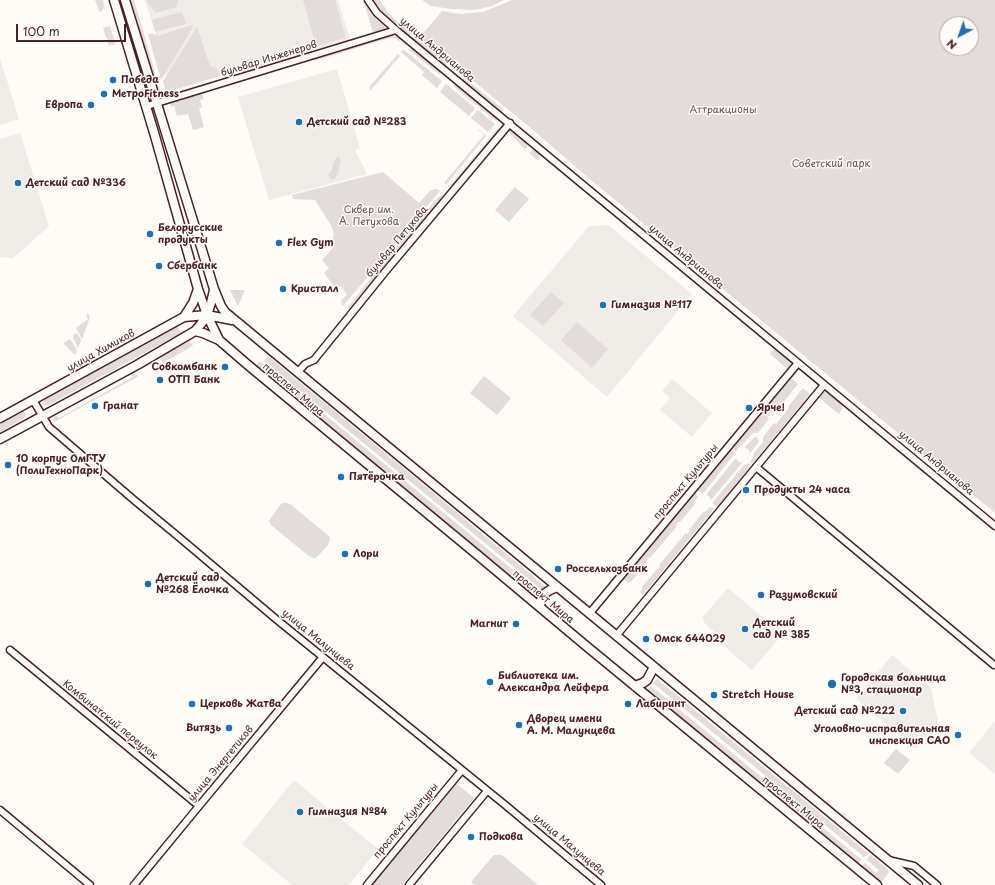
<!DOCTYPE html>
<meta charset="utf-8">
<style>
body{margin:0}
#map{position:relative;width:995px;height:885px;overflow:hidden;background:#fdfcf7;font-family:"Playpen Sans",sans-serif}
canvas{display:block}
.north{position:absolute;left:939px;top:16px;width:40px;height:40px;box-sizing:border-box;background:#fdfcf7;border:1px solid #b5a4a5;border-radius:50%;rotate:221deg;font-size:11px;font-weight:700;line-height:16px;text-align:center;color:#4a1f2b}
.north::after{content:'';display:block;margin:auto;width:14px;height:18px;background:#1f6fb2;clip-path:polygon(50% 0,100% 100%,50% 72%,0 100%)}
.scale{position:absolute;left:16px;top:24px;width:110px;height:18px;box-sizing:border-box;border:2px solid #4a1f2b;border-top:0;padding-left:5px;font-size:12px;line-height:14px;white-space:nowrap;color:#4a1f2b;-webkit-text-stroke:3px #fdfcf7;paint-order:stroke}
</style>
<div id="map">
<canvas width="995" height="885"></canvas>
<div class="north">N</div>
<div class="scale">100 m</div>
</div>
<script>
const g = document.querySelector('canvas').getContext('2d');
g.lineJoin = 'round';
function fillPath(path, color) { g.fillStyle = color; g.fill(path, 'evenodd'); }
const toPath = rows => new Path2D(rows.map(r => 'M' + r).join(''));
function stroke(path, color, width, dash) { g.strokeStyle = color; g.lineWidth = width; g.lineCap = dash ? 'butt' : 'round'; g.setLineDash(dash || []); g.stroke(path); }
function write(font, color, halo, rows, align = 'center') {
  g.font = font + ' "Playpen Sans",sans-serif'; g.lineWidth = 3; g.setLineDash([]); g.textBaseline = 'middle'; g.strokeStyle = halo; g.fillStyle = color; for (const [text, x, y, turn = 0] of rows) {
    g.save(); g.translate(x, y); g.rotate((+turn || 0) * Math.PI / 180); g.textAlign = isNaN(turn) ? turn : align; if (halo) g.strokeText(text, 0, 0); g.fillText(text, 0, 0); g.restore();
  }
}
fillPath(toPath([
 [145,0,338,0,350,39,222,79,221,76,174,90,170,88,166,75,156,44,158,41],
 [0,58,19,119,0,125],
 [337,69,360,148,355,150,367,174,269,200,238,97],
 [20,133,49,226,13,258,0,257,0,139],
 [608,225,692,294,607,397,513,316,589,226],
 [672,379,712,413,692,437,660,410,670,398,662,391],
 [728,588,783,634,752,670,724,646,727,642,706,625,702,618],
 [892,655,931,688,938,722,916,749,856,699],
 [995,721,995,774,969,753],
 [294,780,378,849,349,885,292,885,242,844]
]), '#f0ece8');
fillPath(toPath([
 [95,0,103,0,104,7,101,12,99,11],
 [131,0,134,0,161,93,161,94,158,92],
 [147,0,178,0,176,7,156,13,149,5],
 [303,0,335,0,346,38,316,46],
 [363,0,371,12,385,25,385,29,382,30,373,32],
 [372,0,380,0,389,14,412,34,409,36,385,15],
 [422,0,504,0,492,6,475,10,451,9,431,6],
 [512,0,995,0,995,513,592,181,533,130,420,37,442,11,461,14,483,12],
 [947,24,971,24,971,48,947,48],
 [182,12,186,24,155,32,152,20],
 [191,25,193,27,162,79,161,80,148,34,153,33,154,35,157,34,158,36],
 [110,26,114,40,110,39,115,41,116,44,109,46,107,39,108,38,106,38,103,28],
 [197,27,210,66,217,68,220,76,166,92,163,81],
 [393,36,398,37,400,39,399,42,396,39,393,38,386,39,314,61,315,58,385,37],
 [411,38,416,38,448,65,442,65],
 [412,48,440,71,440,75,409,50],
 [404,50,442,81,437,88,422,75,424,72,401,52,401,51],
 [398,54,400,56,370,91,370,86],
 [464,77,504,110,502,112,463,81,463,79],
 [446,84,475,108,469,116,440,92],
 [456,85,459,86,498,118,496,121,453,86],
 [202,94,204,99,200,100,202,107,199,108,204,127,193,130,188,114,177,116,174,106,171,107,170,103],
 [478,110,495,124,488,132,471,118],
 [498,128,500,130,455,184,450,186],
 [477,129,478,129,486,136,446,185,444,183,484,135],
 [511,130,514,131,526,142,527,147,525,150,508,131],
 [532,150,535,150,539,153,540,158,538,161,529,153],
 [339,156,341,161,338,173,335,178,332,180,328,175,332,170,334,161,336,158],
 [383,172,419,203,431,190,437,189,440,191,343,306,342,305,341,300,347,295,341,286,336,289,324,273,329,268,322,260,335,246,332,244,332,240,334,235,332,227,315,200,293,199,292,195],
 [515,187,529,199,509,222,495,210],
 [442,195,441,201,432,211,426,211,437,198],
 [425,212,430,212,430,213,384,269,380,266],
 [379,268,383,271,351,308,349,310,348,309,348,307],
 [230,290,245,290,238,306],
 [551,292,564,303,543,326,530,315],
 [88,314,90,317,82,339,76,328,88,319,86,315],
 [577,322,608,349,592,368,561,340],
 [177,326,181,333,47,406,44,405,43,403,44,399],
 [77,333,81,340,78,348,73,337,74,336,73,335],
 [70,339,77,350,75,355,63,343],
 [190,341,193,346,162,363,161,360,162,355],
 [773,350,775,350,790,362,790,365,787,369,770,354],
 [268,356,406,470,547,588,543,591,264,361],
 [259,362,261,362,541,593,538,601,256,367,256,366],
 [130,373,131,373,139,376,54,422,54,415,59,418,133,377],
 [484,376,511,398,497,415,470,393],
 [791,378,798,384,783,403,780,402,767,418,769,419,758,433,753,433,736,451,733,448],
 [803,388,810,394,752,464,750,462,753,458,754,453,763,442,763,437,774,423,776,424,789,408,788,407],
 [825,392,827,392,841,404,842,406,842,409,839,414,818,397,822,393],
 [21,411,23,411,26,414,24,418,0,432,0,423],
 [755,437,758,438,759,442,750,453,748,449,744,448],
 [732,449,735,452,731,458,703,494,698,490],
 [736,458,738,461,742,463,711,500,709,496,706,495],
 [749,463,751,465,718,507,712,503,744,465],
 [695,493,698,497,694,502,694,505,680,522,678,522,676,525,677,526,650,558,649,557,647,560,647,561,633,580,628,583,624,579],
 [282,503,287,503,290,504,330,537,330,540,328,545,318,556,315,558,310,557,271,525,269,521,272,516],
 [710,507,714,509,643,595,640,592,642,590,642,587,657,569,658,569,660,567,659,565,686,533,687,534,690,531,689,530,703,512,706,511],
 [657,679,868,853,864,857,653,683],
 [651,686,862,860,858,864,647,690],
 [896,749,910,760,898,774,884,763],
 [456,783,474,798,402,885,372,885],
 [494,855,502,855,538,885,475,885,471,882],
 [870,855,890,871,881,883,861,867,865,863,876,873,879,870,867,860]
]), '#e3dcda');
const minor = toPath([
 [368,0,377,13,396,30,995,526],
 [147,106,396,30],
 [298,372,305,364,314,360,385,272,510,123],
 [33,400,49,427,134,500,180,538,276,619,504,804,601,885],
 [756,467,994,665],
 [589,614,798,363],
 [616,636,824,385],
 [10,650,199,806],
 [0,810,90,885],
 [888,860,914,866,937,885],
 [134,885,199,806,323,657],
 [367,885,462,770],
 [409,885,487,791]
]);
const secondary = toPath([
 [114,0,155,136,198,289,207,315,219,340,248,365,480,557,585,645,877,885],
 [125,0,214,289,221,306,225,312,918,885],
 [184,317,207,315,232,320],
 [195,331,203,333,219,340],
 [0,418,184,317,193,303,198,289],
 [0,439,137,365,195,331,201,324,207,315,211,303,214,290],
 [540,607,541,600,544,594,550,590,557,587],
 [635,686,643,683,647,680,654,667]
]);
stroke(minor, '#4a1f2b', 9);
stroke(secondary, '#4a1f2b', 11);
stroke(minor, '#fdfcf7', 6);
stroke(secondary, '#fdfcf7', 8);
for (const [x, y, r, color] of [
 [113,80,4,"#1f6fb2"],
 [104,94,4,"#1f6fb2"],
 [91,105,4,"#1f6fb2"],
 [299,122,4,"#1f6fb2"],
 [18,183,4,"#1f6fb2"],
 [150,234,4,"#1f6fb2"],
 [279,243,4,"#1f6fb2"],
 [159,266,4,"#1f6fb2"],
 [283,289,4,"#1f6fb2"],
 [603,305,4,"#1f6fb2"],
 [225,367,4,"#1f6fb2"],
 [160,380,4,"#1f6fb2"],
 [95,406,4,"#1f6fb2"],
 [749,408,4,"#1f6fb2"],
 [8,465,4,"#1f6fb2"],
 [341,477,4,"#1f6fb2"],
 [746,490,4,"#1f6fb2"],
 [345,554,4,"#1f6fb2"],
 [558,569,4,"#1f6fb2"],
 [148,584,4,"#1f6fb2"],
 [761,595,4,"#1f6fb2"],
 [516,624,4,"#1f6fb2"],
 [745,629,4,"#1f6fb2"],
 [646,639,4,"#1f6fb2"],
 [490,682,4,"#1f6fb2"],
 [832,684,5,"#1f6fb2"],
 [714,695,4,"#1f6fb2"],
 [192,704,4,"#1f6fb2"],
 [628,704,4,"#1f6fb2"],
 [903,711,4,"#1f6fb2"],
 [519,725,4,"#1f6fb2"],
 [229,728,4,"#1f6fb2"],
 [958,735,4,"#1f6fb2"],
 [300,812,4,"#1f6fb2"],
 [471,837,4,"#1f6fb2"]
]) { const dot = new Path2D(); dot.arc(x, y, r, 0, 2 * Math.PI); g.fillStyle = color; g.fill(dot); stroke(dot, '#fdfcf7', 1.5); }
write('10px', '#4a1f2b', '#fdfcf7', [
 ["улица Андрианова",437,50,40],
 ["бульвар Инженеров",269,59,-17],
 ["бульвар Петухова",397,242,-50],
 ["улица Андрианова",686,257,40],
 ["улица Химиков",101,351,-29],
 ["проспект Мира",293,390,40],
 ["улица Андрианова",936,463,40],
 ["проспект Культуры",686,482,-50],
 ["проспект Мира",543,597,40],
 ["улица Малунцева",318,640,39],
 ["Комбинатский переулок",110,720,39],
 ["улица Энергетиков",221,764,-50],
 ["проспект Мира",793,803,39],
 ["проспект Культуры",406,821,-50],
 ["улица Малунцева",569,845,40]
]);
write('bold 10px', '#4a1f2b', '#fdfcf7', [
 ["Победа",121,80],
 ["МетроFitness",112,94],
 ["Европа",83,105,"right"],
 ["Детский сад №283",307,122],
 ["Детский сад №336",26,183],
 ["Белорусские",158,228],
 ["продукты",158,240],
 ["Flex Gym",287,243],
 ["Сбербанк",167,266],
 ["Кристалл",291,289],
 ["Гимназия №117",611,305],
 ["Совкомбанк",217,367,"right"],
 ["ОТП Банк",168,380],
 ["Гранат",103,406],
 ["Ярче!",757,408],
 ["10 корпус ОмГТУ",16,459],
 ["(ПолиТехноПарк)",16,471],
 ["Пятёрочка",349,477],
 ["Продукты 24 часа",754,490],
 ["Лори",353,554],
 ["Россельхозбанк",566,569],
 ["Детский сад",156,578],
 ["№268 Ёлочка",156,590],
 ["Разумовский",769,595],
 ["Детский",753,623],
 ["сад № 385",753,635],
 ["Магнит",508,624,"right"],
 ["Омск 644029",654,639],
 ["Библиотека им.",498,676],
 ["Александра Лейфера",498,688],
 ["Городская больница",841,678],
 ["№3, стационар",841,690],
 ["Stretch House",722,695],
 ["Церковь Жатва",200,704],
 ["Лабиринт",636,704],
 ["Детский сад №222",895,711,"right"],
 ["Дворец имени",527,719],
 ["А. М. Малунцева",527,731],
 ["Витязь",221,728,"right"],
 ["Уголовно-исправительная",950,729,"right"],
 ["инспекция САО",950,741,"right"],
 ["Гимназия №84",308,812],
 ["Подкова",479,837]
], 'left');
write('10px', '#704e57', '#fdfcf7', [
 ["Аттракционы",723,110],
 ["Советский парк",831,164],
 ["Сквер им.",369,210],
 ["А. Петухова",369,222]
]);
</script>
